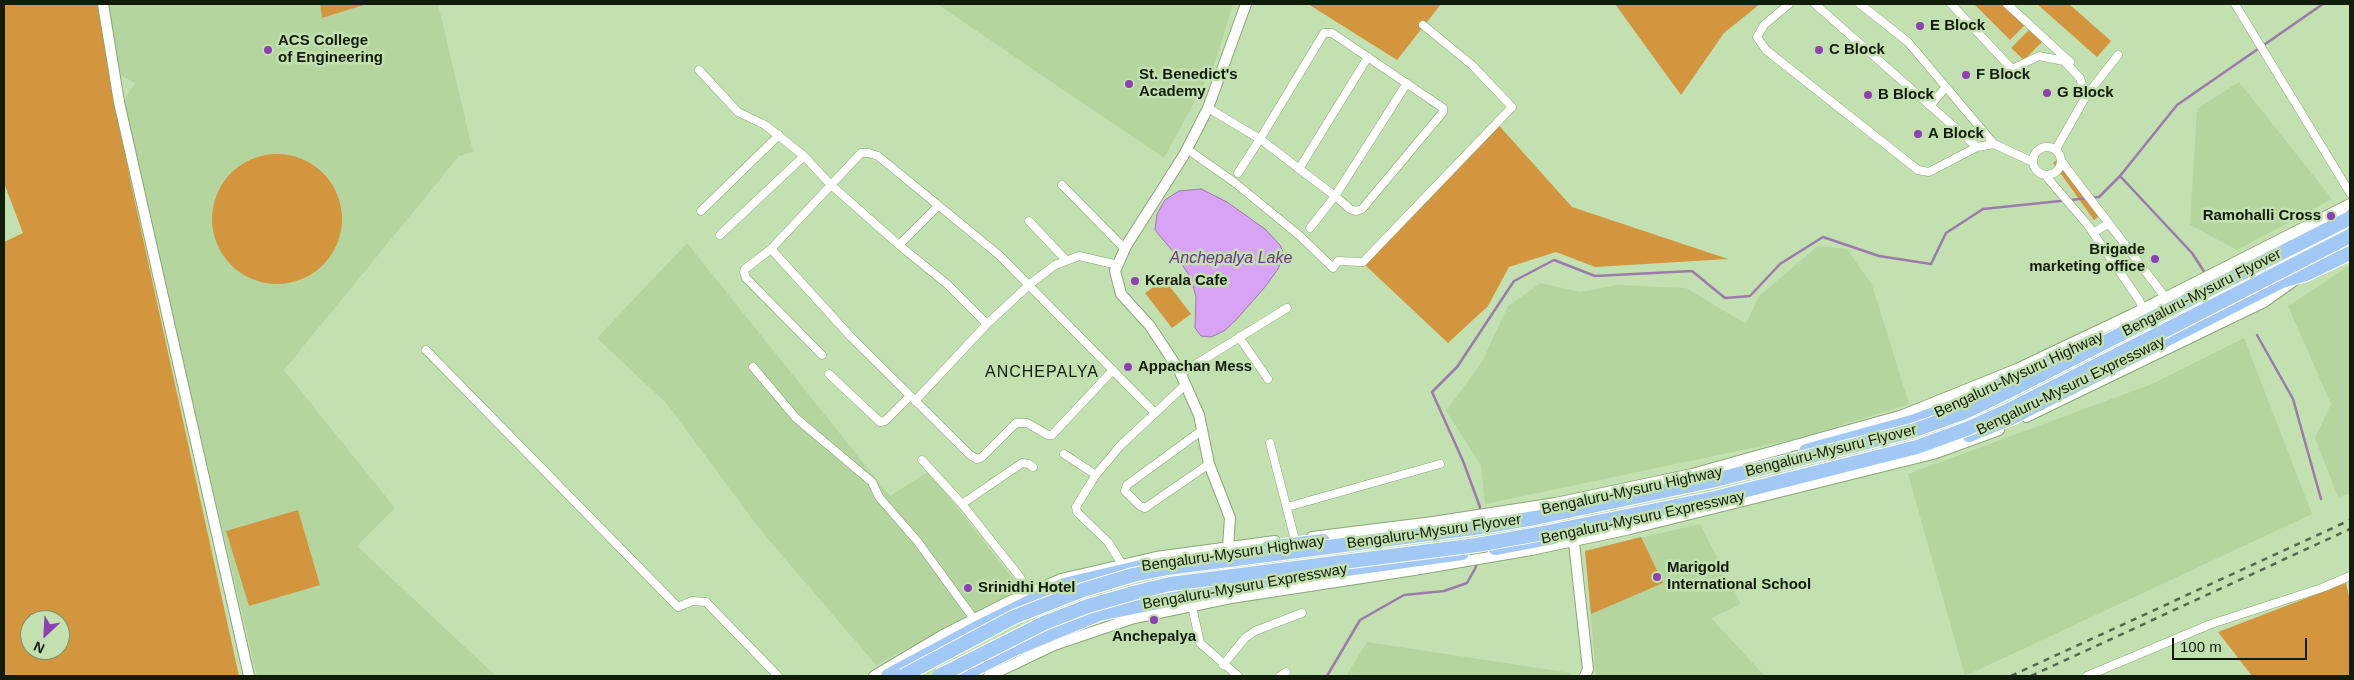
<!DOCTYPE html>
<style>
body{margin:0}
#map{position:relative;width:2354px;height:680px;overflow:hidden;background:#c3e0b0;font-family:Helvetica,sans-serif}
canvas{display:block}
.frame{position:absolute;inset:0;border:5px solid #111c0a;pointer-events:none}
.north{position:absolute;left:20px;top:610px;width:50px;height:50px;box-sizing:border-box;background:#c3e0b0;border:1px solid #7c926e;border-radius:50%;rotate:205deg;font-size:14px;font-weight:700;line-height:20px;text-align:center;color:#111c0a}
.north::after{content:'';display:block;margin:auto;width:18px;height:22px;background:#8d40b1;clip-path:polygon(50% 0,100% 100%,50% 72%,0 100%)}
.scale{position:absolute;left:2172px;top:638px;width:135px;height:22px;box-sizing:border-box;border:2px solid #111c0a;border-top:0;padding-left:6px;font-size:15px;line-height:18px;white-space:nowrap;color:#111c0a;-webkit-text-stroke:4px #c3e0b0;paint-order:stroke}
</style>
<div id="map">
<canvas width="2354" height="680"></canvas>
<div class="frame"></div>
<div class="north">N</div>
<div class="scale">100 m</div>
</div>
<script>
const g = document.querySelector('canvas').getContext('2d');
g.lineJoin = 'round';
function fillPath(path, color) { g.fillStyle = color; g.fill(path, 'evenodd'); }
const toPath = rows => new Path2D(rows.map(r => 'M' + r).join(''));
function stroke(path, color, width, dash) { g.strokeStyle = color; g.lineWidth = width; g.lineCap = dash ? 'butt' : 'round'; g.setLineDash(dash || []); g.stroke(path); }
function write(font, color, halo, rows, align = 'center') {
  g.font = font + ' Helvetica,sans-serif'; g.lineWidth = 5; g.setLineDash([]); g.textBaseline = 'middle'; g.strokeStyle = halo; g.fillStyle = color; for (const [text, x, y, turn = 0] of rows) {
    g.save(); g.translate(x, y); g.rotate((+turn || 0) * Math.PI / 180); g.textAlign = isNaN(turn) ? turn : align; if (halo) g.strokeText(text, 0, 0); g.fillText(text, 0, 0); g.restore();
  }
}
fillPath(toPath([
 [107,4,320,4,322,18,367,4,438,4,473,152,459,156,284,370,395,508,357,546,496,676,257,676,167,294,124,100,135,83,118,74],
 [937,4,1233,4,1214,66,1164,158],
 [2239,82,2332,199,2237,250,2190,225,2197,109],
 [687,243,890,496,929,471,1021,589,876,665,762,532,667,404,597,338],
 [1818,246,1847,249,1872,285,1909,404,1800,438,1485,504,1481,465,1446,411,1482,362,1508,306,1541,283,1580,292,1618,285,1686,288,1746,324,1759,296],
 [2350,265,2350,494,2338,497,2315,438,2331,404,2288,306],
 [2244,338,2312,514,1965,676,1908,474,2152,384],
 [1700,524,1741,604,1711,618,1765,676,1596,676,1585,551],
 [1367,642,1571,673,1571,676,1346,676]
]), '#b5d59f');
fillPath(toPath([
 [4,4,97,4,131,184,239,676,4,676,4,242,23,233,4,183],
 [30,620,60,620,60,650,30,650],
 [320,4,367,4,322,18],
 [1308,4,1441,4,1397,60],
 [1615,4,1760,4,1724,33,1681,95],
 [1974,4,2009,4,2028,22,2010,40],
 [2037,4,2069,4,2111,41,2097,57],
 [2030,29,2042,42,2024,60,2011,48],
 [1494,120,1572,207,1728,259,1595,267,1556,252,1509,267,1488,306,1448,343,1364,264],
 '212 219a65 65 0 1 1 130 0a65 65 0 1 1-130 0Z',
 [2058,159,2099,216,2094,220,2053,163],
 [1164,279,1191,314,1172,328,1145,293],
 [298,510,320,585,249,606,226,531],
 [1641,537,1663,583,1591,614,1585,551],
 [2346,583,2350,600,2350,676,2252,676,2218,632]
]), '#d3963e');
const water = toPath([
 [1201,189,1227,202,1265,229,1280,245,1284,254,1278,269,1265,287,1235,321,1224,331,1211,337,1201,336,1195,328,1196,297,1191,278,1175,254,1155,230,1157,214,1165,200,1179,191,1201,189]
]);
fillPath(water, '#d8a3f5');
stroke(water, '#9c7aae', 1);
stroke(toPath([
 [2349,4,2350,4],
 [2120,176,2192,253,2205,273],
 [2257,335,2293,399,2321,499],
 [1480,511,1480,507,1463,461,1432,392,1457,367,1514,281,1554,260,1595,276,1692,271,1725,298,1750,296,1780,264,1823,237,1879,256,1931,264,1946,233,1983,209,2099,197,2120,176,2177,105,2323,4],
 [1327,676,1360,620,1404,595,1444,591,1467,583,1476,567,1476,562]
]), '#9c7aae', 2.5);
const minor = toPath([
 [1789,4,1764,25,1757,37,1766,50,1918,170,1929,172,1977,147,1994,144,2033,162],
 [1815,4,1977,147],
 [1860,4,1908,42,1994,144],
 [1951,4,2012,69,2039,56,2064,61,2080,78,2086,96],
 [2007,4,2070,62],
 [2235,4,2350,193],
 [699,70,738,112,765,125,804,156,830,184,899,245,947,284,987,324],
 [1930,106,1945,88],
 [1208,108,1260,139,1335,196,1350,209,1356,211,1362,209,1443,112,1443,108,1332,33,1324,33,1260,139,1238,173],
 '2033 161a14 14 0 1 1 28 0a14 14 0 1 1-28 0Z',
 [1187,149,1234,182,1300,236,1333,268,1338,261,1363,262,1512,107,1472,65,1423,25],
 [2056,149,2086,96,2118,55],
 [2062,162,2165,297],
 [1299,169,1368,57],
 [2045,175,2087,224,2139,300,2143,309],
 [1062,185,1125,249],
 [701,211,779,135],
 [1029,221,1065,259],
 [1310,228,1335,196,1407,83],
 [2093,233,2109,223],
 [720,235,804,156],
 [899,245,938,206],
 [771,249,851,337,970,455,977,459,982,457,1016,423,1027,423,1048,435,1052,435,1113,370],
 [1239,337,1268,379],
 [426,350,678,607,692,601,706,602,778,676],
 [822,355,746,278,744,272,745,269,771,249,861,153,869,153,878,156,999,255,1155,413],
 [753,367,796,418,872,482,879,497,918,542,974,619],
 [829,374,880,422,885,421,910,396],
 [1180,374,1287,308],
 [915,401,987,324,1030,284,1055,265,1079,256,1118,265],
 [1201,431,1127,485,1125,491,1140,506,1145,508,1209,464],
 [1270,443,1296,544],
 [1064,454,1096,475],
 [922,460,962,504,1020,577,1028,593],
 [962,504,1022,463,1029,464,1033,467],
 [1287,507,1440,464],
 [1122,564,1108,542,1077,512,1076,507,1095,476,1120,446,1185,385],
 [1192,606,1200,643,1238,676],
 [1223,665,1245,638,1255,631,1302,613],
 [1280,676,1286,672],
 [2087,676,2211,624,2322,588,2350,576]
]);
const tertiary = toPath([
 [103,4,119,102,249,676],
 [2026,417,2264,302,2298,278],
 [1573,534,1588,669,1585,676],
 [1312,537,1433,522,1556,503,1692,474,1903,415,2017,369,2131,315,2350,204],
 [1230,582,1228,547,1230,518,1209,464,1199,415,1179,370,1150,326,1121,294,1115,271,1126,246,1184,155,1208,108,1246,4],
 [874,676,943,635,1010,601,1061,579,1156,557,1275,541],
 [989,676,1054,645,1134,618,1231,598,1414,570,1531,550,1630,529,1933,454,1999,430]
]);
const trunk = toPath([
 [1969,435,2011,418,2282,281,2306,274,2350,253],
 [1806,451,1912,422,1958,405,2093,341],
 [1268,548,1323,541],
 [1495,548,1553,537],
 [888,676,979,627,1064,585,1145,566],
 [961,676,1012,650,1099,614,1267,580,1462,553]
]);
stroke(minor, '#8ba678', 9);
stroke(tertiary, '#8ba678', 12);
stroke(trunk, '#fff', 16);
stroke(minor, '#fff', 8);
stroke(tertiary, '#fff', 10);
stroke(trunk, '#a2c8f6', 14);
stroke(toPath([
 [2011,676,2350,520],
 [2031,676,2350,529]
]), '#56684b', 2.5, [6, 6]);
const trunkBridge = toPath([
 [903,676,1014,617,1083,590,1133,575,1167,568,1474,528,1535,518,1711,481,1912,431,1963,413,2005,393,2350,218],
 [939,676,1044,623,1088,606,1137,592,1170,584,1477,545,1538,534,1715,498,1917,447,1969,428,2013,408,2350,236]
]);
stroke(trunkBridge, '#fff', 16, []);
stroke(trunkBridge, '#a2c8f6', 14);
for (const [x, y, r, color] of [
 [1920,26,5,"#8d40b1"],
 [268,50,5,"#8d40b1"],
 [1819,50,5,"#8d40b1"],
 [1966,75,5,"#8d40b1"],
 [1129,84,5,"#8d40b1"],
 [2047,93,5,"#8d40b1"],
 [1868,95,5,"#8d40b1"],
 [1918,134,5,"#8d40b1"],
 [2331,216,5,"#8d40b1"],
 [2155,259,5,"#8d40b1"],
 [1135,281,5,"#8d40b1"],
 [1128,367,5,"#8d40b1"],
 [1657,577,5,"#8d40b1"],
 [968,588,5,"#8d40b1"],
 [1154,620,5,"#8d40b1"]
]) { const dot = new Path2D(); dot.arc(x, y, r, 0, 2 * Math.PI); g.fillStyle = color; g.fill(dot); stroke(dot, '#c3e0b0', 2); }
write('bold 15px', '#111c0a', '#c3e0b0', [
 ["E Block",1930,26],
 ["ACS College",278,41],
 ["of Engineering",278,58],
 ["C Block",1829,50],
 ["St. Benedict's",1139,75],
 ["Academy",1139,92],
 ["F Block",1976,75],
 ["G Block",2057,93],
 ["B Block",1878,95],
 ["A Block",1928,134],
 ["Ramohalli Cross",2321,216,"right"],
 ["Brigade",2145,250,"right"],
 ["marketing office",2145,267,"right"],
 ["Kerala Cafe",1145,281],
 ["Appachan Mess",1138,367],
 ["Marigold",1667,568],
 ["International School",1667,585],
 ["Srinidhi Hotel",978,588],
 ["Anchepalya",1154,637,"center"]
], 'left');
write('15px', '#111c0a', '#c3e0b0', [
 ["Bengaluru-Mysuru Flyover",2202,293,-27],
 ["Bengaluru-Mysuru Highway",2019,375,-25],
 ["Bengaluru-Mysuru Expressway",2071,386,-26],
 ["Bengaluru-Mysuru Flyover",1831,451,-14],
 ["Bengaluru-Mysuru Highway",1632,491,-12],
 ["Bengaluru-Mysuru Expressway",1643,518,-12],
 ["Bengaluru-Mysuru Flyover",1434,532,-8],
 ["Bengaluru-Mysuru Highway",1233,554,-8],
 ["Bengaluru-Mysuru Expressway",1245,587,-10]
]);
write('italic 16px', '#71318f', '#c3e0b0', [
 ["Anchepalya Lake",1231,259]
]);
g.letterSpacing = '1px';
write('16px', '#111c0a', '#c3e0b0', [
 ["ANCHEPALYA",1042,373]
]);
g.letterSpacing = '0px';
</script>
